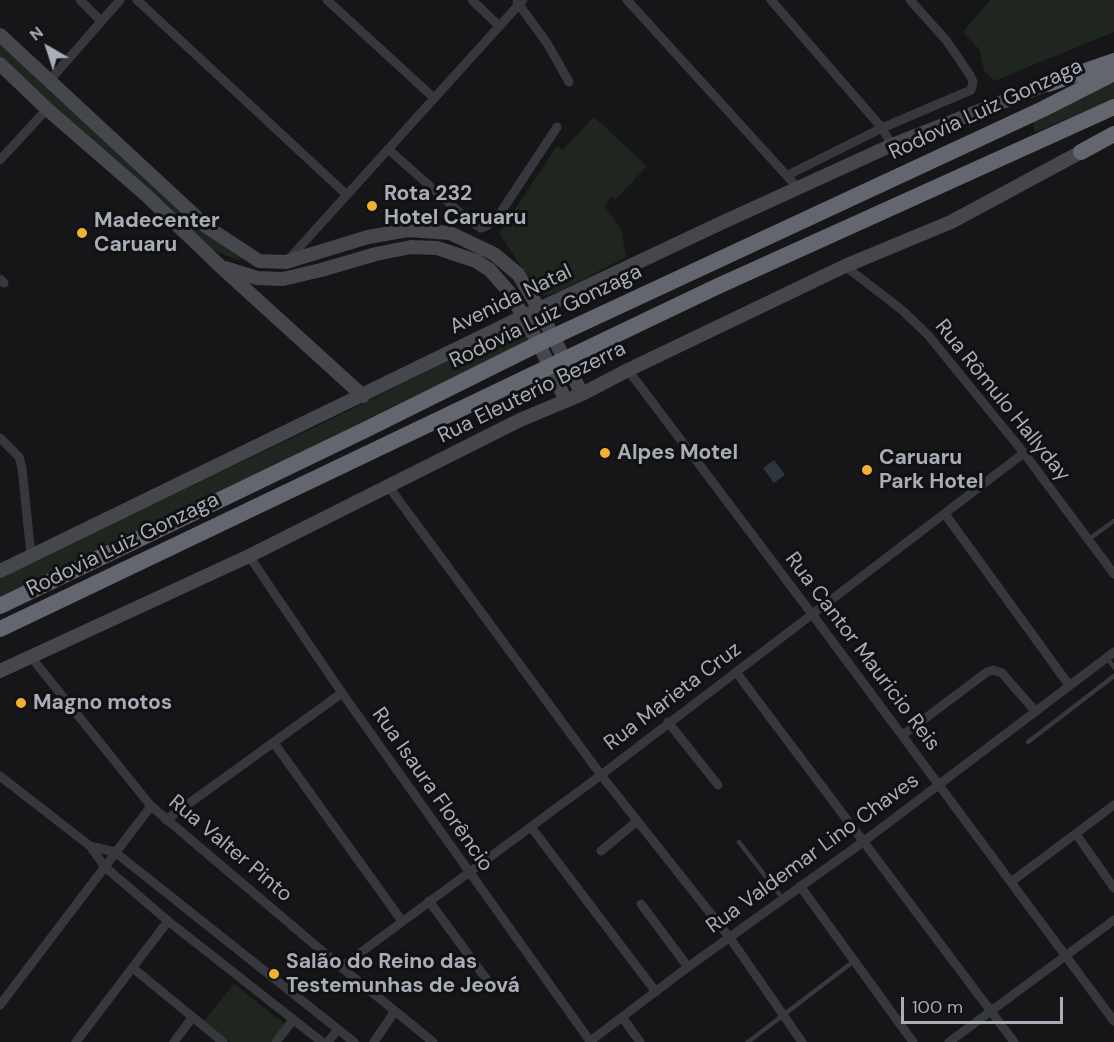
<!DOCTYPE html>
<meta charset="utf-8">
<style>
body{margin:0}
#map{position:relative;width:1114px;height:1042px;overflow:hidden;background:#161618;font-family:"DM Sans",sans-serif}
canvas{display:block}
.north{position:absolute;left:18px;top:18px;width:60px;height:60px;-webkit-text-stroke:4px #111113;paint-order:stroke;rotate:321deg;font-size:16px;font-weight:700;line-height:24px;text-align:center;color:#a8adb8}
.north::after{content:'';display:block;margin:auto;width:21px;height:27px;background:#a8adb8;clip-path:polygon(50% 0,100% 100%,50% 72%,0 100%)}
.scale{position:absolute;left:901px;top:997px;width:162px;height:27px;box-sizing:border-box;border:3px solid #a8adb8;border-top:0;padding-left:8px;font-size:18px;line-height:21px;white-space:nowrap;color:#a8adb8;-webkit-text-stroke:4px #111113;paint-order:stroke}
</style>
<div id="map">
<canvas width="1114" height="1042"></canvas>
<div class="north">N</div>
<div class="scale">100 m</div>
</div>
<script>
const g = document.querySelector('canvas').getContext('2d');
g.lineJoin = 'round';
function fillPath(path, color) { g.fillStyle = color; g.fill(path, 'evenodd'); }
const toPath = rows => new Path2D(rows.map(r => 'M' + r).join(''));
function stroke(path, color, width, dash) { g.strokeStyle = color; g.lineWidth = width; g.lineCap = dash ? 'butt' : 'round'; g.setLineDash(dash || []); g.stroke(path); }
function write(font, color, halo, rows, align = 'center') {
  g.font = font + ' "DM Sans",sans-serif'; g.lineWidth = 6; g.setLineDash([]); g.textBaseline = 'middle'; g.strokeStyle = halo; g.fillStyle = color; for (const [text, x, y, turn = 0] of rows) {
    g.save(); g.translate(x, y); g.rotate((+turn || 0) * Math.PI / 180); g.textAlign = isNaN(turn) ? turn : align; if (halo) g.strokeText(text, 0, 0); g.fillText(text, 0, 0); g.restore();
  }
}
fillPath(toPath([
 [990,0,1114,0,1114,32,994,81,984,70,979,49,963,32],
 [0,39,248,258,237,260,215,251,45,101,0,58],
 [1114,78,1114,100,1035,132,1032,118],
 [594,117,647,166,615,200,610,197,605,207,621,228,626,257,558,292,544,296,522,268,499,233,557,146,562,150],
 [521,324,535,348,0,599,0,577,340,415],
 [234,984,285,1024,271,1042,230,1042,204,1021]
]), '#1e261f');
fillPath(toPath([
 [774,460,785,475,774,483,763,468]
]), '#2c353c');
stroke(toPath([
 [1089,539,1114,521],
 [1106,657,1114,667],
 [1028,742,1114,676],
 [739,842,783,899],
 [748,1042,854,961]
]), '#37383d', 4.5);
stroke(toPath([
 [80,0,101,21],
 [137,0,347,195],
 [327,0,434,98],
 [472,0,499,26],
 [627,0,798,188],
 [771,0,882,128,892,145],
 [517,2,547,43,569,82],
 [49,81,120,0],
 [388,149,467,219,481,228,488,225,497,218,557,127],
 [0,160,47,109],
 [788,175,882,128,971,90,973,82,970,75,946,40,910,0],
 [288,260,523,0],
 [845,266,902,310,928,335,1024,453,1114,574],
 [0,279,4,283],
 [628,370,812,614,1114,1021],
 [0,438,19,457,22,468,31,555],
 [389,487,601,775,730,938,802,1042],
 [945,514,1069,685],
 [249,556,342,693,590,1041],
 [31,657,151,806,341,967,433,1042],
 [736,672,1014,1042],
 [668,722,718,785],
 [903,735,987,672,993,670,1002,673,1035,711],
 [274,743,402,921],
 [0,776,90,846,105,867,168,921,322,1042],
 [166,820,342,693],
 [531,827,656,992],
 [1076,834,1114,888],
 [90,846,115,852,354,1042],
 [601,851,636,822],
 [1011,882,1114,805],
 [800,886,913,1042],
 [429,901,487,980],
 [641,904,688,967],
 [341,967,601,775,1024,453],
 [133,968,223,1042],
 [0,1005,151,806],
 [622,1017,640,1042],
 [76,1042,168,921],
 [174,1042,192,1018],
 [276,1042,293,1020],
 [328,1042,338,1029],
 [374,1042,395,1011],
 [589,1042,688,967,863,842,1114,652],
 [949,1042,1114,920]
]), '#37383d', 9);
stroke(toPath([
 [0,35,207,227,259,261,286,262,368,237,408,230,450,233,494,254,518,274,539,309,582,394],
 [0,64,47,109,146,195,220,266,363,396],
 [225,268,257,278,283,279,321,270,376,254,411,247,437,248,476,261,490,270,510,293,539,344,566,401],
 [0,571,524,316,719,224,892,145,1048,84],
 [0,671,249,556,520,420,582,394,628,370,845,266,951,222,1081,152]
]), '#45474d', 14);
stroke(toPath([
 [1048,84,1114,61],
 [1081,152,1114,134],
 [0,606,367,429,544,341,1043,109,1114,73],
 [0,629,716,287,1114,107]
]), '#63666e', 16);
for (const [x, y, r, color] of [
 [372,206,6,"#f2b134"],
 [82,233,6,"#f2b134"],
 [605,453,6,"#f2b134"],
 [867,470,6,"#f2b134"],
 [21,703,6,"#f2b134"],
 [274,974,6,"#f2b134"]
]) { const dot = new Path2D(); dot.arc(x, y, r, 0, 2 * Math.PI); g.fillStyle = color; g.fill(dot); stroke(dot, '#111113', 2); }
write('21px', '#a8adb8', '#111113', [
 ["Rodovia Luiz Gonzaga",986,110,-25],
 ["Avenida Natal",511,300,-26],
 ["Rodovia Luiz Gonzaga",546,317,-26],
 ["Rua Eleuterio Bezerra",532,393,-26],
 ["Rua Rômulo Hallyday",1002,401,51],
 ["Rodovia Luiz Gonzaga",123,545,-26],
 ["Rua Cantor Mauricio Reis",862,652,53],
 ["Rua Marieta Cruz",673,697,-37],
 ["Rua Isaura Florêncio",432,790,55],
 ["Rua Valter Pinto",230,849,40],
 ["Rua Valdemar Lino Chaves",813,854,-36]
]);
write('bold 21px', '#a8adb8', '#111113', [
 ["Rota 232",384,194],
 ["Hotel Caruaru",384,218],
 ["Madecenter",94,221],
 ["Caruaru",94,245],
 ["Alpes Motel",617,453],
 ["Caruaru",879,458],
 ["Park Hotel",879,482],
 ["Magno motos",33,703],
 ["Salão do Reino das",286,962],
 ["Testemunhas de Jeová",286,986]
], 'left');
</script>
